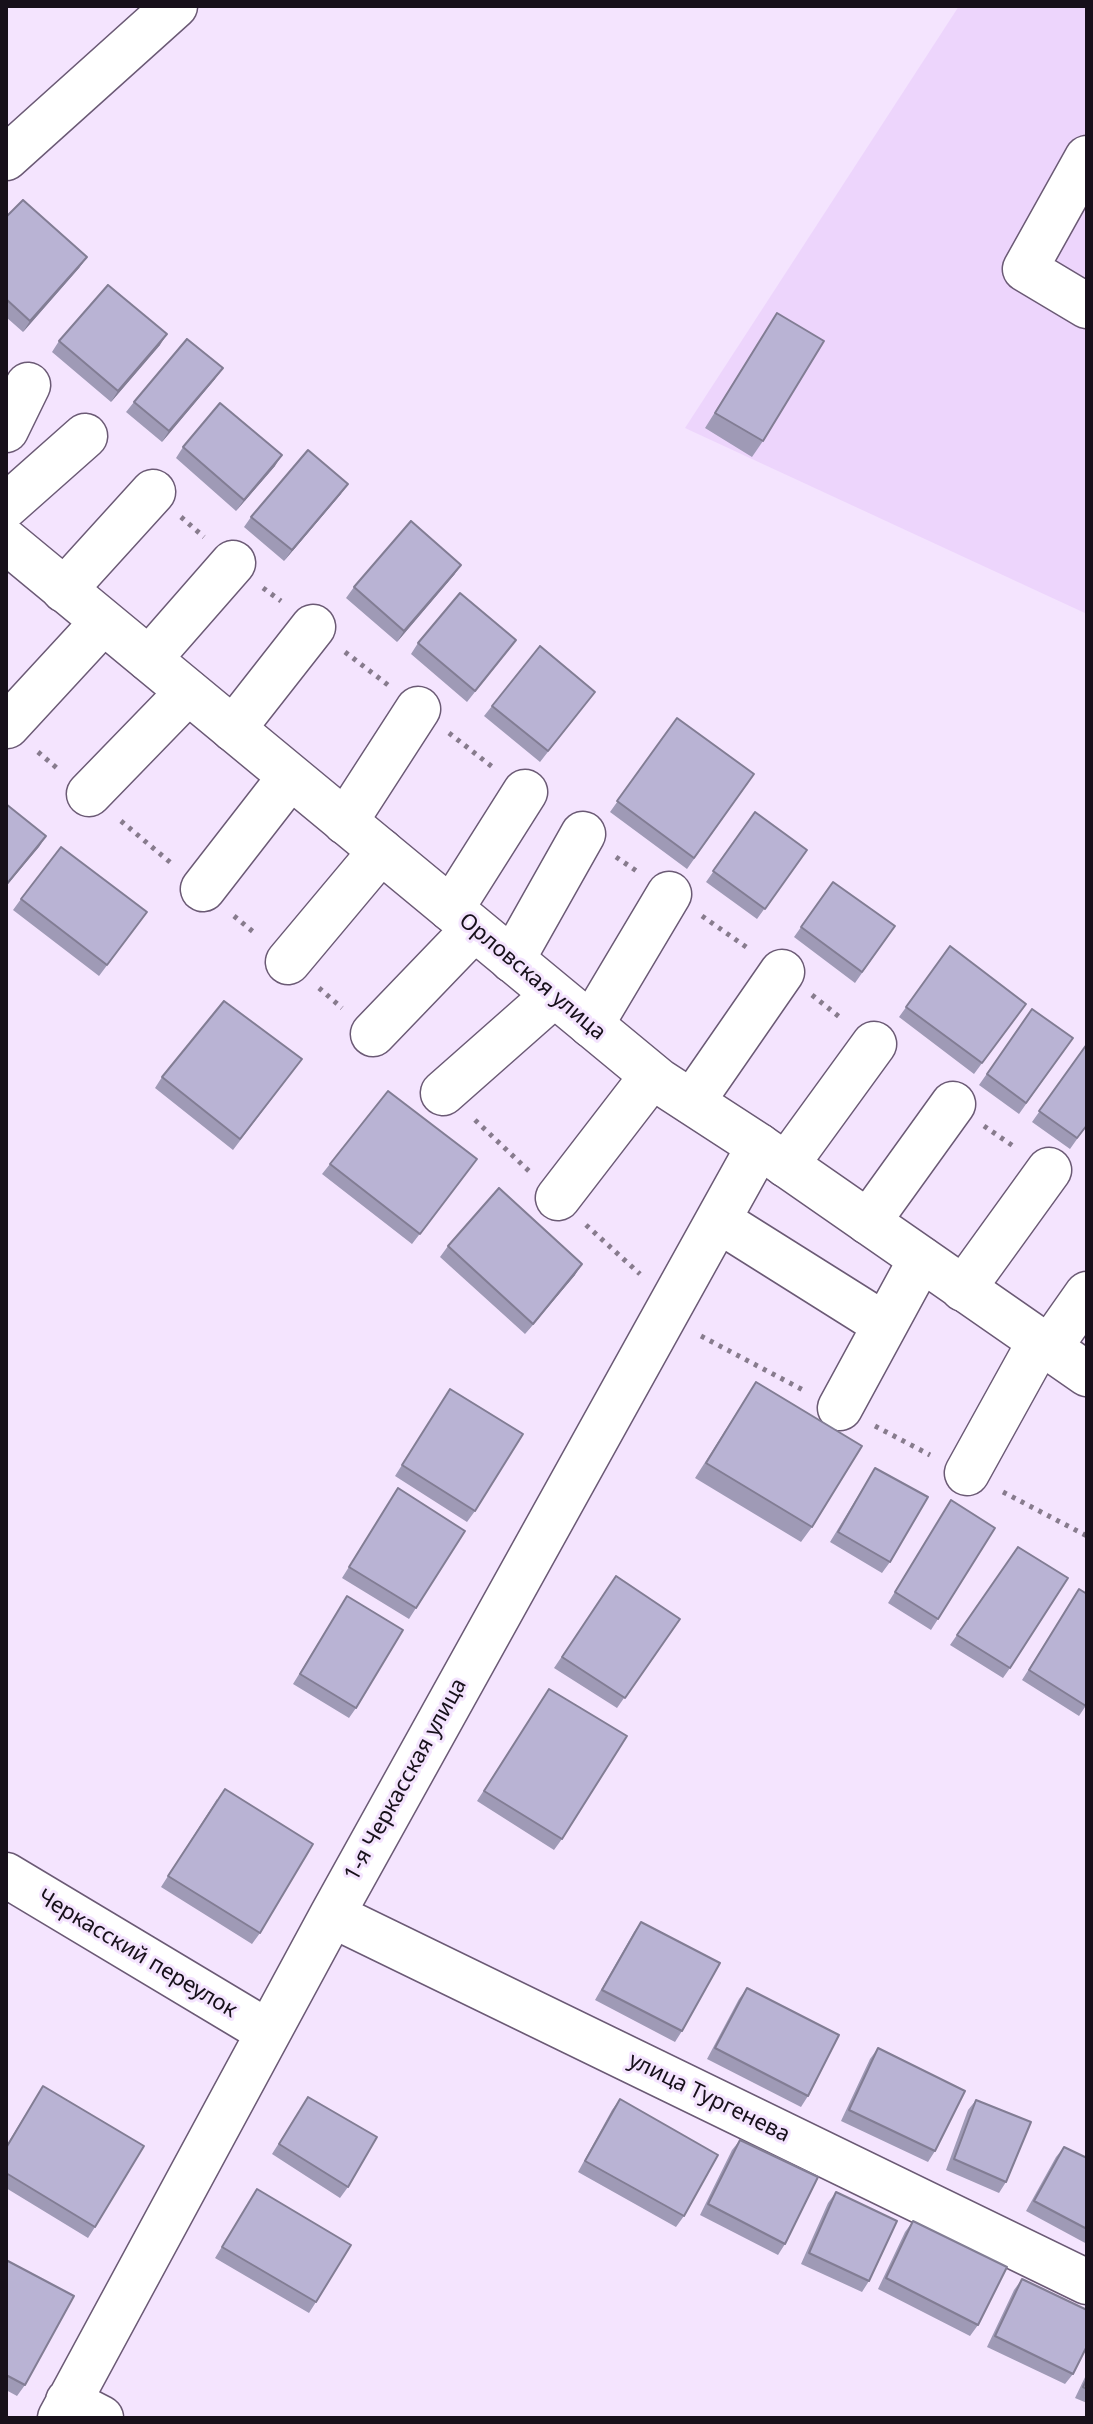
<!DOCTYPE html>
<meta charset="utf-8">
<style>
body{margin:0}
#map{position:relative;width:1093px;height:2424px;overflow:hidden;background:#f4e4fe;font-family:"Noto Sans",sans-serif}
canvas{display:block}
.frame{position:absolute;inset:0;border:8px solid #17101a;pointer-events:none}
</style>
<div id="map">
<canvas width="1093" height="2424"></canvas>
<div class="frame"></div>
</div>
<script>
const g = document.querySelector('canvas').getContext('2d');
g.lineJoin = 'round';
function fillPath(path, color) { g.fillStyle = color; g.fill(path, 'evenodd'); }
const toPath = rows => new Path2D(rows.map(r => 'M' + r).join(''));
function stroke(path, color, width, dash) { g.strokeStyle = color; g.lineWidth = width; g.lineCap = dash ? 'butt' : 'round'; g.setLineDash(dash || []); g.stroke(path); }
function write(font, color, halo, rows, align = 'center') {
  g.font = font + ' "Noto Sans",sans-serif'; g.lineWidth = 6; g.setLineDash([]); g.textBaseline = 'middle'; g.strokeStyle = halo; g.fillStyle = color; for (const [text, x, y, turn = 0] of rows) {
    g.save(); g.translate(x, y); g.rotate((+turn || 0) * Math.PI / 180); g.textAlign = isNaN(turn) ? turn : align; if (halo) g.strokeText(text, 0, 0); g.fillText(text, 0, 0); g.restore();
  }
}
fillPath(toPath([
 [959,6,1087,6,1087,614,685,428]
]), '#edd5fc');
const minor = toPath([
 [6,158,175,6],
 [1087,158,1025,269,1087,306],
 [6,430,28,385],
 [6,506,85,436],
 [64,590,153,492],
 [149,659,233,563],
 [7,726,103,622],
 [233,729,313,627],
 [89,794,188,692],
 [345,822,418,709],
 [203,889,290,777],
 [451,909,525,792],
 [512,960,583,834],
 [288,962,381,851],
 [591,1025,669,894],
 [373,1034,474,929],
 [443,1093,554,995],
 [692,1102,782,972],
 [786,1165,874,1044],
 [558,1198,652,1076],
 [718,1220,885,1325],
 [868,1222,953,1104],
 [963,1289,1049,1170],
 [1049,1348,1087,1294],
 [840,1408,921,1259],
 [967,1473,1040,1341],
 [6,1875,268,2032],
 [332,1915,1087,2282],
 [68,2401,101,2418],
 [60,2418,332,1915,759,1146]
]);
const major = toPath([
 [6,541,659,1081,759,1146,1087,1374]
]);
stroke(minor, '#6b5a75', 47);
stroke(major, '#6b5a75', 47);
stroke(toPath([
 [181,517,204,537],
 [263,588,281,601],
 [345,652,388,685],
 [449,733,495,769],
 [38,752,58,769],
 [121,821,171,863],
 [616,857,638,872],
 [234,916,257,935],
 [702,916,749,949],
 [319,988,342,1008],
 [812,995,842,1019],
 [475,1120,529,1171],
 [984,1126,1016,1148],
 [586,1225,640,1274],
 [701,1336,805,1391],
 [875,1426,930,1455],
 [1003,1492,1087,1536]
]), '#877b8d', 5, [4, 6]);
stroke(minor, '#fff', 44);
stroke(major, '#fff', 44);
fillPath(toPath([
 [6,217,87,257,79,268,23,332,6,317],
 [777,313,763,441,752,457,705,428],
 [59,341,160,345,111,402,52,352],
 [215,379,162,442,126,412,134,402],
 [183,447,275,466,236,511,176,458],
 [348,484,340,495,284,561,244,527,251,517],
 [461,565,454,575,397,642,346,598,354,587],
 [516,640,467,702,411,654,418,643],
 [587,702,540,762,484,716,492,706],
 [677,718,754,774,687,869,610,812],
 [755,812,807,850,757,919,706,882],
 [833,882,895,926,855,983,794,937],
 [21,899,147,912,99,976,13,910],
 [950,946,1026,1004,974,1074,899,1017],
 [1032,1009,1073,1038,1019,1114,979,1085],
 [1087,1044,1087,1125,1070,1149,1032,1122],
 [302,1059,233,1150,155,1088,162,1077],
 [330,1164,469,1170,412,1244,322,1174],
 [448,1246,575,1275,525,1334,440,1257],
 [756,1382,812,1527,801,1542,695,1478],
 [450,1389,475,1511,467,1522,395,1476],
 [875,1468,890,1562,882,1573,830,1542],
 [398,1488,416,1608,409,1619,342,1578],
 [951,1500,938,1619,931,1630,888,1603],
 [1018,1547,1010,1668,1003,1678,950,1645],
 [616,1576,680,1619,617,1708,554,1668],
 [1079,1589,1087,1704,1079,1716,1022,1680],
 [347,1596,356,1708,349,1718,293,1684],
 [549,1689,562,1839,554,1850,477,1801],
 [217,1799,260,1933,252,1944,161,1887],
 [641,1922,682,2031,675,2042,595,2000,634,1932],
 [747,1988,808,2096,801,2107,707,2059,739,1999],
 [878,2048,935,2151,928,2162,841,2121,870,2059],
 [43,2086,95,2227,88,2238,6,2188,6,2146],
 [308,2097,348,2187,340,2198,272,2154],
 [620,2099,684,2216,676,2227,578,2172,612,2110],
 [976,2100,1006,2182,999,2193,946,2170,968,2110],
 [740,2140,785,2244,778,2255,700,2215,732,2150],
 [1064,2147,1087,2158,1087,2244,1026,2211,1056,2157],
 [257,2189,316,2302,309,2313,215,2258],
 [836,2192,869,2281,862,2292,801,2264,828,2203],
 [913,2221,978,2325,970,2336,878,2289,905,2232],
 [6,2260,25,2385,17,2396,6,2390],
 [1022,2279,1073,2374,1065,2384,987,2347,1014,2290],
 [1087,2373,1087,2403,1075,2398]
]), '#9f9ab6');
fillPath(toPath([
 [87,257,79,268,23,332,30,321],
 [167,334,160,345,111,402,118,391],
 [223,368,215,379,162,442,169,431],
 [282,455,275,466,236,511,244,500],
 [348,484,340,495,284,561,292,550],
 [461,565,454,575,397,642,404,631],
 [46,836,39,847,6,886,6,885],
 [582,1264,575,1275,525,1334,533,1324]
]), '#827d94');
const building = toPath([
 [23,200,87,257,30,321,6,299,6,217,23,200],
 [108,285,167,334,118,391,59,341,108,285],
 [777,313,824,341,763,441,715,413,777,313],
 [187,339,223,368,169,431,134,402,187,339],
 [220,403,282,455,244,500,183,447,220,403],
 [308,450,348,484,292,550,251,517,308,450],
 [411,521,461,565,404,631,354,587,411,521],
 [460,593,516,640,475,691,418,643,460,593],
 [540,646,595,692,548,751,492,706,540,646],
 [677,718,754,774,694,858,617,801,677,718],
 [6,804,46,836,6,885,6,804],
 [755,812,807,850,765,909,713,871,755,812],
 [61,847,147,912,107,965,21,899,61,847],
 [833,882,895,926,862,972,801,927,833,882],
 [950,946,1026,1004,982,1063,906,1007,950,946],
 [224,1001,302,1059,240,1139,162,1077,224,1001],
 [1032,1009,1073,1038,1026,1103,987,1074,1032,1009],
 [1087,1044,1087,1125,1077,1138,1039,1111,1087,1044],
 [388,1091,477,1159,420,1234,330,1164,388,1091],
 [499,1188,582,1264,533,1324,448,1246,499,1188],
 [756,1382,862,1446,812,1527,706,1463,756,1382],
 [450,1389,523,1434,475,1511,402,1465,450,1389],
 [875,1468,928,1497,890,1562,838,1532,875,1468],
 [398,1488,465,1531,416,1608,349,1567,398,1488],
 [951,1500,995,1528,938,1619,895,1592,951,1500],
 [1018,1547,1068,1578,1010,1668,957,1635,1018,1547],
 [616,1576,680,1619,625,1698,562,1657,616,1576],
 [1079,1589,1087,1594,1086,1706,1029,1670,1079,1589],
 [347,1596,403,1630,356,1708,300,1674,347,1596],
 [549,1689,627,1736,562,1839,484,1791,549,1689],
 [225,1789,313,1844,260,1933,168,1876,225,1789],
 [641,1922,720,1963,682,2031,602,1990,641,1922],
 [747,1988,839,2035,808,2096,715,2048,747,1988],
 [878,2048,965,2091,935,2151,849,2110,878,2048],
 [43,2086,144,2146,95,2227,6,2173,6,2148,43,2086],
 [308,2097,377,2137,348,2187,279,2144,308,2097],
 [620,2099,718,2155,684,2216,585,2161,620,2099],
 [976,2100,1031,2122,1006,2182,954,2159,976,2100],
 [740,2140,818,2177,785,2244,708,2204,740,2140],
 [1064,2147,1087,2158,1087,2229,1034,2201,1064,2147],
 [257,2189,351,2245,316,2302,222,2247,257,2189],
 [836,2192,897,2221,869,2281,809,2253,836,2192],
 [913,2221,1007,2267,978,2325,886,2278,913,2221],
 [6,2260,74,2296,25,2385,6,2375,6,2260],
 [1022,2279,1087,2310,1087,2346,1073,2374,995,2336,1022,2279],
 [1087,2379,1087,2389,1083,2387,1087,2379]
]);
fillPath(building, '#b9b3d4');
stroke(building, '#827d94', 2);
write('22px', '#17101a', '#f4e4fe', [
 ["Орловская улица",532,977,40],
 ["1-я Черкасская улица",406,1780,-61],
 ["Черкасский переулок",137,1954,31],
 ["улица Тургенева",709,2098,26]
]);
</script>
